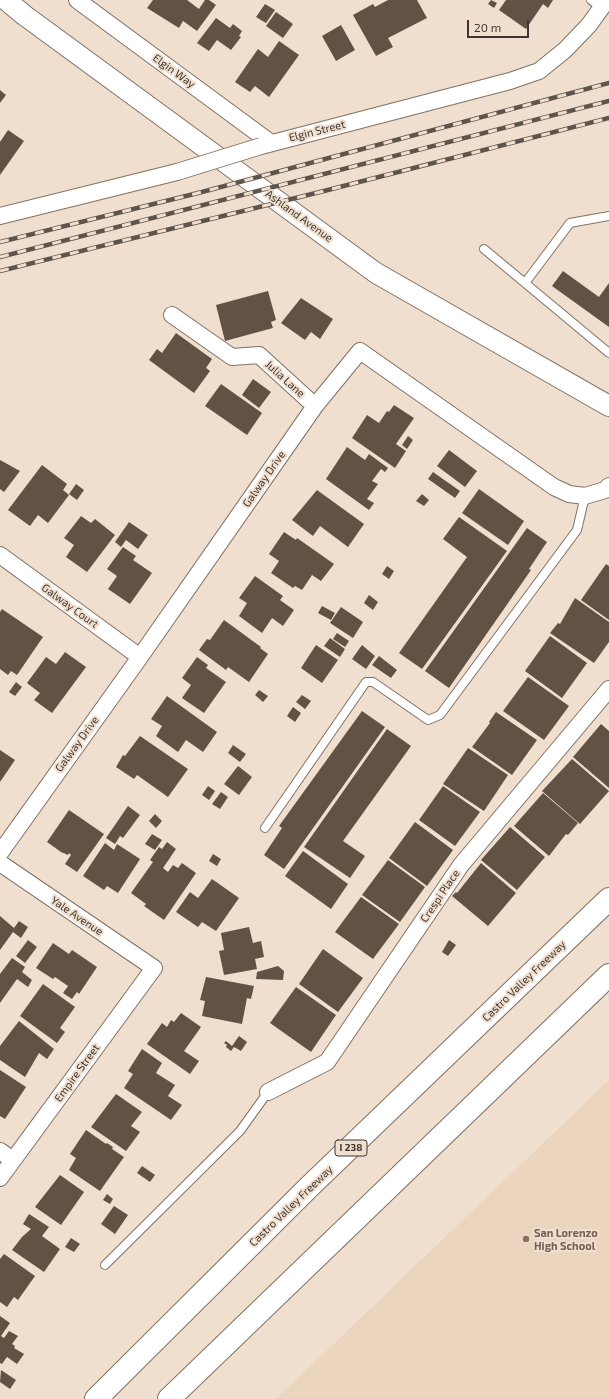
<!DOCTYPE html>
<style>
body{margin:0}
#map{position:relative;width:609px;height:1399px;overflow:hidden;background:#f0dfce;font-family:"Exo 2",sans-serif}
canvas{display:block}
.scale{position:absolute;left:467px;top:20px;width:62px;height:18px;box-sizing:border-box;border:2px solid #3d3630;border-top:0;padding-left:5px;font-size:12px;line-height:14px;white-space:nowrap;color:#3d3630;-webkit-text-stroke:3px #f0dfce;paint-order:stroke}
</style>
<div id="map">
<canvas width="609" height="1399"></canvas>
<div class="scale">20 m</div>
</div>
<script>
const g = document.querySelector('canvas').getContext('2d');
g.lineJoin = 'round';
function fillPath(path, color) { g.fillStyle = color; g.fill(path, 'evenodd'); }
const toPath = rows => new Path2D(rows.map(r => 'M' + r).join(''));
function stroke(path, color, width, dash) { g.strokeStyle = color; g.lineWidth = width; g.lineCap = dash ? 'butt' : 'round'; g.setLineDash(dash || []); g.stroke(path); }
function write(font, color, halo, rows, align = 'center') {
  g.font = font + ' "Exo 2",sans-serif'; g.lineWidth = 4; g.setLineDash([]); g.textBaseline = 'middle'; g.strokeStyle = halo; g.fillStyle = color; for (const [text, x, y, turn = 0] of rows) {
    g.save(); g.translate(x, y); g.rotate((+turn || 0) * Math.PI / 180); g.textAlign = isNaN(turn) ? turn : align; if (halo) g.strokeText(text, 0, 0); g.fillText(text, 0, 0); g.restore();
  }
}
fillPath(toPath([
 [609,1080,609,1399,276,1399]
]), '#ecd5be');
fillPath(toPath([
 [153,0,187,0,199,9,205,0,209,0,216,5,197,31,183,21,179,28,147,8],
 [388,0,417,0,427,18,388,38,393,47,376,56,353,15,373,4,375,7],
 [491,0,497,3,494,8,488,4],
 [506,0,553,0,548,8,543,4,526,29,499,10],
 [265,4,275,10,266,23,256,17],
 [276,12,293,24,283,38,266,26],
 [216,18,230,28,233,24,242,31,239,36,241,37,231,50,217,40,209,51,197,43],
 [341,25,355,50,336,61,322,36],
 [279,41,299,55,269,97,255,86,250,92,235,82,258,49,268,57],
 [0,90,6,95,0,103],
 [8,130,24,141,0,175,0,142],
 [563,271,599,297,609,283,609,327,552,286],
 [268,291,276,320,271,322,273,328,225,341,216,305],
 [301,298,333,319,320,339,311,332,305,340,281,323],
 [176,333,212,359,206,368,210,371,194,393,149,360,157,349,162,353],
 [253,379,271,392,259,408,242,395],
 [221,384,262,413,247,435,205,406],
 [394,405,414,418,396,444,406,451,395,468,352,438,367,415,379,423,387,411,389,412],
 [408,436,413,440,407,449,402,445],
 [347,447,365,460,369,454,388,468,385,472,381,469,372,481,378,484,367,499,374,503,369,510,326,479],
 [449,450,477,471,465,487,437,466],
 [0,460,20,471,4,492,0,489],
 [42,465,67,484,63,490,69,495,48,523,38,515,30,526,8,510],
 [433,472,460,491,455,498,428,479],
 [76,484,84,490,77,500,69,494],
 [479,489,524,521,508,545,462,513],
 [317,490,364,524,348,547,320,526,313,536,292,520],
 [422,494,429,500,424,506,416,501],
 [81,516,91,523,95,519,115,535,87,572,66,557,74,545,64,538],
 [459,517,507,551,422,669,399,653,467,557,443,539],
 [129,522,148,535,138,549,126,540,121,547,115,542],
 [527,528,547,542,529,569,531,570,449,688,425,671],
 [284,532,296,540,297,538,334,564,321,581,312,575,302,590,295,586,293,588,271,573,279,561,269,554],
 [123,547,136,556,133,560,152,573,130,604,108,589,117,576,107,569],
 [606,564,609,566,609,620,581,600],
 [387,566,394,571,389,579,382,574],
 [255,576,283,596,280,600,294,610,283,626,272,618,262,633,239,616,247,603,239,598],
 [369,595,378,602,373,610,364,603],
 [575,598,609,622,609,642,594,663,550,633,558,623,560,624],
 [322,606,335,613,331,620,318,613],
 [341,607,363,622,353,638,330,623],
 [2,609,43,637,17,675,11,671,8,675,0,669,0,612],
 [224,620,261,647,260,648,268,654,249,682,228,667,226,670,199,650,207,639,210,640],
 [337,633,349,641,345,647,333,639],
 [550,636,587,663,562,698,525,671],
 [330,638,345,649,340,657,324,646],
 [316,645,338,660,322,683,301,668],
 [362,645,375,656,366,669,352,659],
 [65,652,86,667,52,713,34,700,40,693,27,683,46,657,56,664],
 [379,656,397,670,391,678,372,665],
 [197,657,208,665,206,668,226,682,204,713,182,698,191,685,182,678],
 [528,677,569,706,544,740,503,711],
 [16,682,22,687,15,696,9,692],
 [259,690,268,696,263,702,255,695],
 [302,695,311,701,305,709,296,702],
 [167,696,217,732,203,752,186,740,178,752,156,736,162,726,151,719],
 [293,707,301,713,295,722,287,716],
 [362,711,385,727,284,869,264,855,282,828,279,826],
 [496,712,537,740,512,775,472,747,490,723,489,722],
 [601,724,609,731,609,788,573,757],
 [387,729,411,746,343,841,365,856,350,878,304,847],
 [140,736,188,769,168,797,137,775,134,779,116,767,123,755,125,756],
 [233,745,246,754,240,762,228,753],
 [468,748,508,775,484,811,443,784],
 [0,750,15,760,0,782],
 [572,759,609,791,580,824,542,791],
 [238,766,252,777,239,795,224,784],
 [208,786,215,791,209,800,202,795],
 [443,786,480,812,455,846,419,820],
 [221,792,228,797,220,809,212,804],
 [543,793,578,823,568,835,566,834,549,856,514,826],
 [128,806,140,815,123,838,120,836,115,844,106,838],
 [69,810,104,834,77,872,65,864,71,855,69,853,68,855,61,852,47,842],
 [155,814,162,821,156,828,149,821],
 [415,822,453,850,427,886,389,858],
 [510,827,545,857,517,890,481,860],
 [152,834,162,840,155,850,145,844],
 [167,842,176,849,163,868,168,872,173,865,178,868,182,863,196,873,164,920,144,906,146,904,131,893,153,862,150,860,159,847,162,849],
 [105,843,114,850,117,844,140,859,118,893,107,886,104,890,83,876],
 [303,851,348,884,331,909,285,876],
 [213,854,221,859,217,866,209,861],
 [388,860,425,887,400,922,362,895],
 [481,863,516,893,488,926,452,896,456,892,457,893],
 [212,879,239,898,216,931,202,922,198,927,176,912,190,892,198,898],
 [361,897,399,924,373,959,335,932],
 [0,916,14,928,19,921,28,927,21,938,13,932,0,950],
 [249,927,253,943,261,941,264,957,255,959,257,969,224,975,219,951,224,950,221,933],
 [28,940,37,947,25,963,16,956],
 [449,940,456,945,448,956,442,952],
 [53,943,69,954,72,950,97,967,79,994,77,992,72,999,63,993,68,986,55,977,53,979,36,968],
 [323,949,363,978,338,1012,299,984],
 [12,958,25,967,22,972,32,980,28,987,17,979,0,1003,0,974],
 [278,966,284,971,283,980,256,979,257,972],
 [206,977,254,986,251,999,247,998,242,1024,202,1016,205,1001,200,1000],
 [43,984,75,1007,60,1028,65,1032,57,1043,20,1016],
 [296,987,336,1015,311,1052,270,1023],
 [181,1013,201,1027,184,1051,199,1061,190,1074,147,1044,162,1023,167,1027,171,1020,174,1022],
 [19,1021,54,1049,47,1059,39,1053,25,1077,0,1060,0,1046],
 [239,1036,247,1042,241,1051,234,1047,231,1051,226,1047,227,1045,224,1043,226,1041,232,1046],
 [142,1049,162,1063,156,1073,175,1085,168,1096,182,1105,171,1120,124,1088,133,1074,128,1071],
 [0,1070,26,1087,5,1119,0,1116],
 [116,1094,142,1112,131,1126,140,1132,126,1151,91,1127],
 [86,1130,106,1144,107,1143,113,1147,112,1149,124,1157,100,1191,69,1170,76,1158,70,1154],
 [142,1166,155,1175,150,1182,137,1173],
 [60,1175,84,1192,61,1225,35,1207],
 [107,1194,113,1199,110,1204,103,1200],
 [114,1206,128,1215,115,1234,101,1224],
 [29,1214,49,1227,42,1236,60,1249,44,1272,12,1250,22,1237,31,1229,23,1224],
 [71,1238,80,1244,74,1252,65,1247],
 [4,1254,35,1276,18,1300,14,1297,7,1307,0,1302,0,1259],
 [0,1316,10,1323,1,1336,4,1338,9,1331,18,1336,12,1344,15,1346,14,1348,24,1354,17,1364,7,1357,2,1364,0,1363],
 [1,1370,16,1380,10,1389,0,1382]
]), '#615244');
const service = toPath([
 [591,0,601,8],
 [609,216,570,223,525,283,609,353],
 [484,249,525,283],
 [265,828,366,682,373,682,428,720,440,715,577,530,585,496],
 [105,1265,240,1131,268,1092]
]);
const minor = toPath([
 [77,0,271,143],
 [261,146,510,81,539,71,565,50,589,25,607,0],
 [0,216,177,172],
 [172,315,232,357,259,355,315,406],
 [0,555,140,657],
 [0,853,140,657,315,406,360,351,554,487,569,494,585,496,605,490,609,486],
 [0,863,154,968,0,1178],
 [268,1092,327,1062,461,865,609,689],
 [0,1151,13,1160]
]);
const tertiary = toPath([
 [6,0,24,15,376,273,609,406]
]);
const motorway = toPath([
 [96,1399,310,1186,609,899],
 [169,1399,609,975]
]);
stroke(service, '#817163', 10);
stroke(minor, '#817163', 18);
stroke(tertiary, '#817163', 22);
stroke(motorway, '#817163', 24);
stroke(service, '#fff', 8);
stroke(minor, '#fff', 16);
stroke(tertiary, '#fff', 20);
stroke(motorway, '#fff', 22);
const rail = toPath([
 [0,242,202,192,609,83],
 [0,257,609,101],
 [0,271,324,191,609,118]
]);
stroke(rail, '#5d544c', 4.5);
stroke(rail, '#f0dfce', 3, [9]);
const minorBridge = toPath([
 [177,172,261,146]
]);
stroke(minorBridge, '#817163', 18, []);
stroke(minorBridge, '#fff', 16);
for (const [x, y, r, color] of [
 [526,1239,4,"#8d6e63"]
]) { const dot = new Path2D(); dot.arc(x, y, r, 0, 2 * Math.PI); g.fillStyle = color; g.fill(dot); stroke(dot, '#f0dfce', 1.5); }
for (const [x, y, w] of [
 [351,1148,32]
]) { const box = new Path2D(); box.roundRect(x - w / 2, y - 8, w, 16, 3); g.fillStyle = '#f0dfce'; g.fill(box); stroke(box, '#3d3630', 1); }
write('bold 10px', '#3d3630', null, [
 ["I 238",351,1148]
]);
write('11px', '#3d3630', '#f0dfce', [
 ["Elgin Way",174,71,36],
 ["Elgin Street",317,131,-14],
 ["Ashland Avenue",299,216,36],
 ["Julia Lane",285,379,42],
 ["Galway Drive",264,479,-55],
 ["Galway Court",70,606,36],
 ["Galway Drive",77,744,-54],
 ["Crespi Place",440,896,-56],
 ["Yale Avenue",77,916,34],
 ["Castro Valley Freeway",524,981,-44],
 ["Empire Street",77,1073,-54],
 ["Castro Valley Freeway",291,1206,-44]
]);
write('bold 11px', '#785e54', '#f0dfce', [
 ["San Lorenzo",534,1233],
 ["High School",534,1246]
], 'left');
</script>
